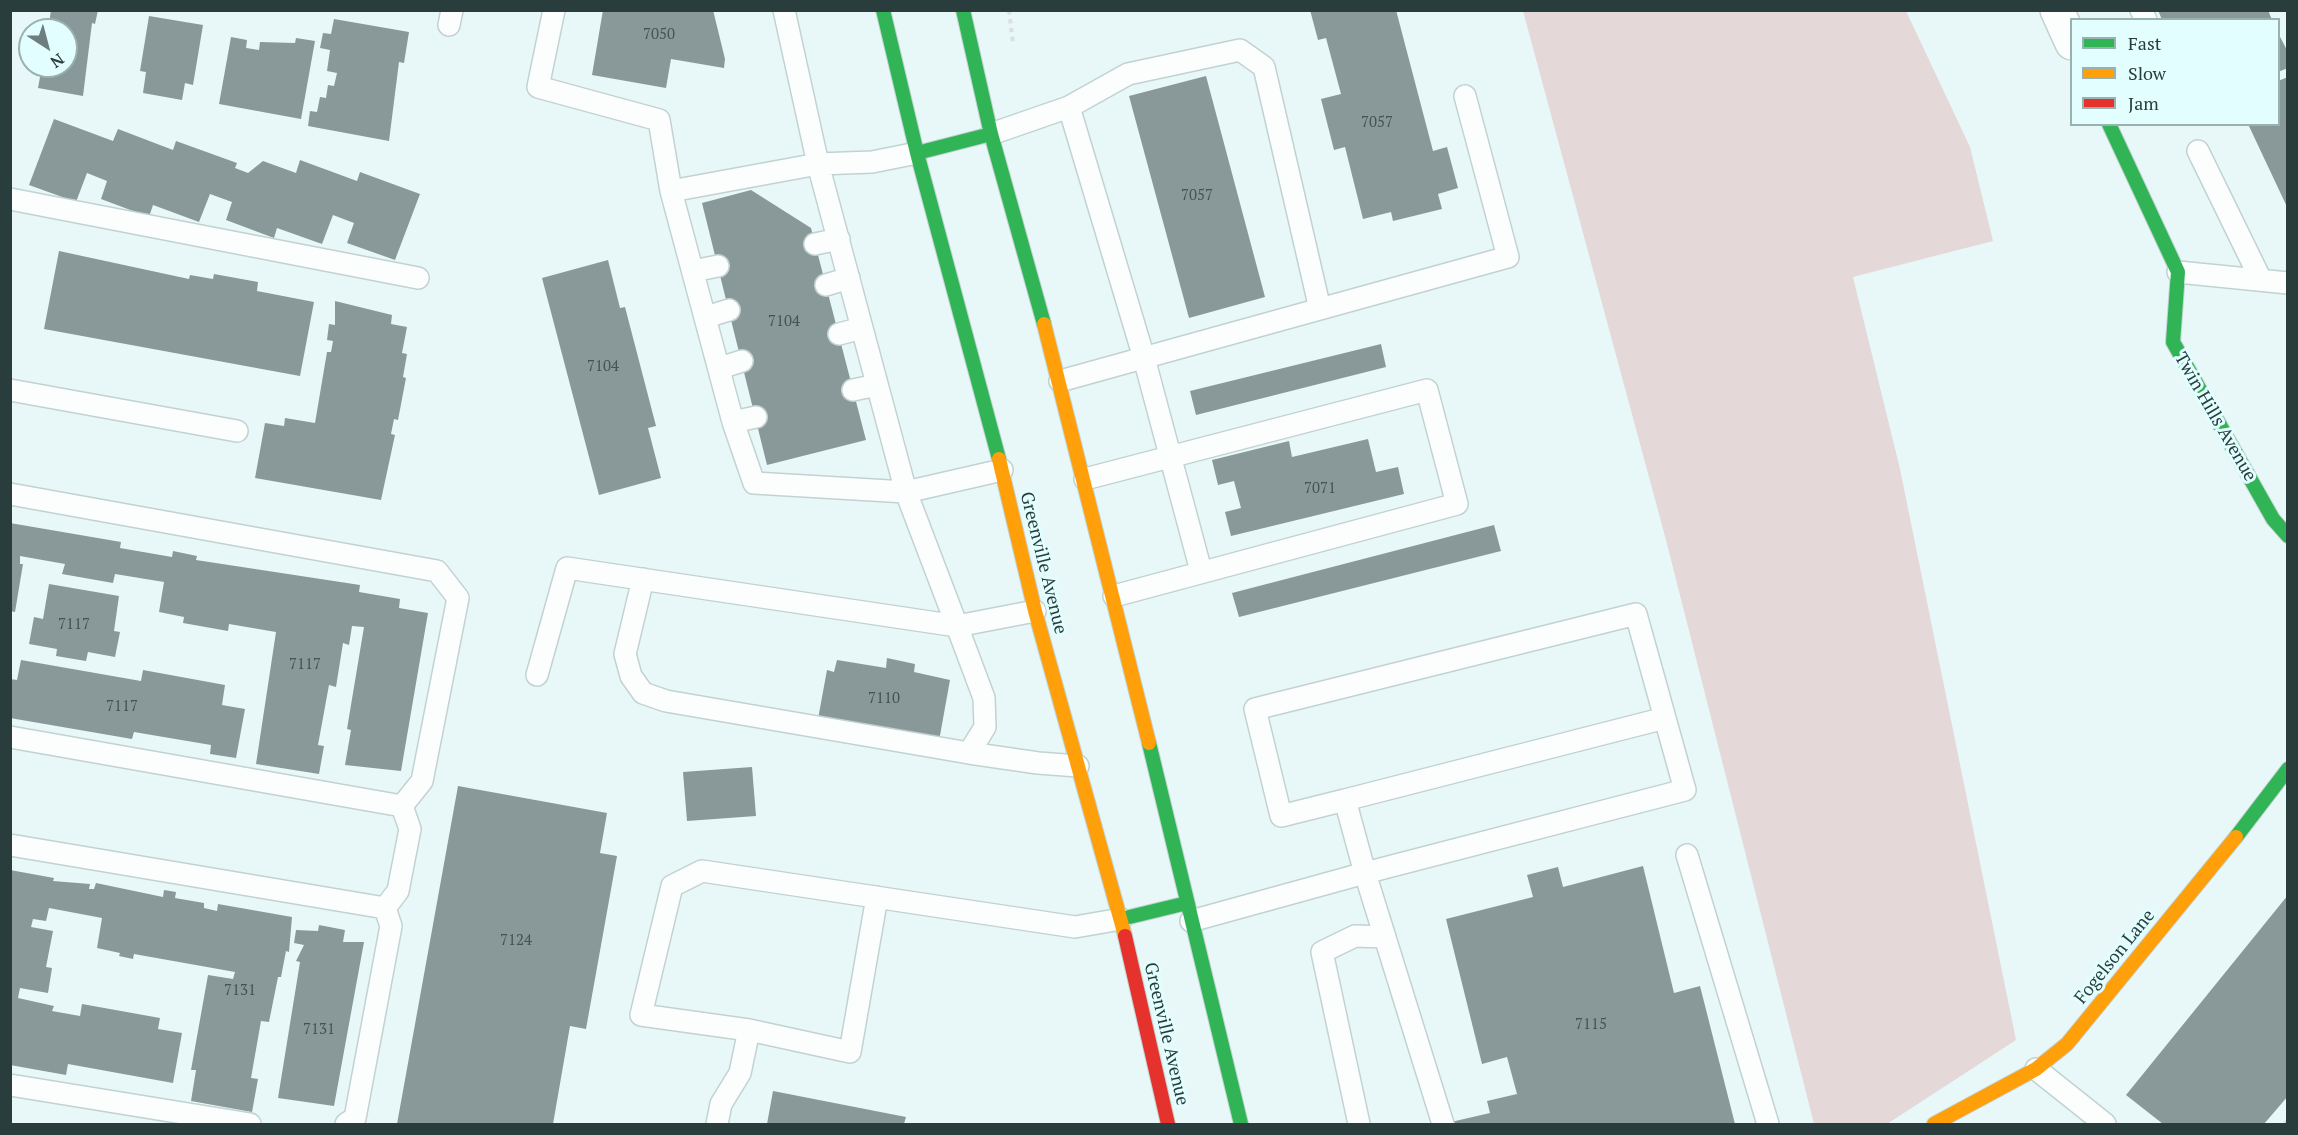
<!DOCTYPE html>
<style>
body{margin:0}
#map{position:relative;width:2298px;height:1135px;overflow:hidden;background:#e8f8f8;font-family:"PT Serif",serif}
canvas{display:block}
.frame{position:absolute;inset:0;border:12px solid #2a3d3d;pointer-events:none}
.legend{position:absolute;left:2070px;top:18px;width:210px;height:108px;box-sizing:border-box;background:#e2fefe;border:2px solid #98b1b1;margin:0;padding:8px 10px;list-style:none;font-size:18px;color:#2a3d3d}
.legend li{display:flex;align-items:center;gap:12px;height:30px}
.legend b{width:30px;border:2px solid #98b1b1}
.north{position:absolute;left:18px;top:18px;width:60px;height:60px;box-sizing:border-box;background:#e2fefe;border:2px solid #98b1b1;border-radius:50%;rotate:144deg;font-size:16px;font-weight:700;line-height:24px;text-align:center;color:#2a3d3d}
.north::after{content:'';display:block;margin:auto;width:21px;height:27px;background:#6c7e7e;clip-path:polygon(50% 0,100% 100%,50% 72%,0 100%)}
</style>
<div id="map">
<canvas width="2298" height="1135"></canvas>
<div class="frame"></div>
<ul class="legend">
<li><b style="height:8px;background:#30b455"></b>Fast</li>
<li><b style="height:8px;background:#ff9f0a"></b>Slow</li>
<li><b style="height:8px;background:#e5322d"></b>Jam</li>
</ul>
<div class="north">N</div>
</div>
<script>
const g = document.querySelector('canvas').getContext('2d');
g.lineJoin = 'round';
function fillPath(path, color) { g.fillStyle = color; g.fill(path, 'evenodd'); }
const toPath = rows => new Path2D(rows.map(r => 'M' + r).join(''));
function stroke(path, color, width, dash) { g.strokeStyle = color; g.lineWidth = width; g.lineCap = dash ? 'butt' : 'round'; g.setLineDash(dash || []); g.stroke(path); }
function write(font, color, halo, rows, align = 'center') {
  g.font = font + ' "PT Serif",serif'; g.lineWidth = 6; g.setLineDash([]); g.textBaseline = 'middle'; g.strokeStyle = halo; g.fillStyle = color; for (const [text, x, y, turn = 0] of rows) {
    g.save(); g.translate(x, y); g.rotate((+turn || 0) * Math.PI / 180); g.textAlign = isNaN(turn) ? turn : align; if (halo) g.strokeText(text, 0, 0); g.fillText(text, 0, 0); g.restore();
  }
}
fillPath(toPath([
 [1523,11,1906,11,1970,147,1993,241,1853,277,1900,469,2016,1040,1887,1124,1814,1124,1666,540]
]), '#e4d8d9');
fillPath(toPath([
 [51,10,98,10,95,24,92,23,83,96,38,88,42,66,66,66,66,30,48,30],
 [603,10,713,10,725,59,724,68,671,59,666,88,592,75],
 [1310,10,1396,10,1433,151,1447,147,1458,188,1438,194,1442,209,1393,221,1391,212,1363,219,1345,147,1334,150,1321,99,1341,94,1326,38,1318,40],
 [2158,10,2268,10,2272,20,2162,20],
 [149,16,203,25,193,85,185,83,182,100,143,93,146,72,140,71],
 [334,19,409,32,404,63,399,62,389,141,308,126,310,111,317,112,320,97,326,98,328,85,334,86,337,73,327,71,330,50,320,48,323,33,331,34],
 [2278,33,2288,52,2288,68,2278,72],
 [231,37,247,40,246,48,259,50,260,42,295,43,296,38,315,41,301,119,219,104],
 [1206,76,1265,297,1189,318,1129,96],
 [2288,77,2288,209,2248,124,2278,124,2278,81],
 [54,119,113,141,118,129,173,150,176,141,237,163,235,168,248,173,263,161,296,173,300,160,357,181,360,172,420,194,395,260,347,243,354,223,333,215,322,244,277,228,274,238,226,220,232,202,210,194,199,222,153,205,149,217,101,199,107,181,87,173,76,202,29,185],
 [751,190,811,228,866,440,767,465,702,203],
 [59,251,189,279,190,275,213,279,214,274,258,282,257,291,314,302,300,376,44,329],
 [608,260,620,308,625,307,656,426,648,428,661,478,599,495,542,278],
 [335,301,392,315,391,324,407,327,402,353,407,354,403,377,406,378,398,420,394,419,391,434,395,435,381,500,255,478,265,423,284,426,285,418,315,423,327,352,331,352,333,341,327,340,329,324,335,325],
 [1381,344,1386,367,1196,415,1190,391],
 [1368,439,1376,472,1398,467,1404,494,1231,536,1225,512,1241,508,1234,481,1218,485,1212,460,1289,441,1292,457],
 [10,523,121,542,120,548,172,557,173,551,197,556,196,560,360,585,359,592,400,599,399,608,428,613,401,771,345,765,351,730,347,729,364,627,352,626,349,645,343,643,336,687,329,685,318,745,324,746,319,774,256,764,276,632,229,624,228,631,183,623,184,617,159,612,164,582,115,574,113,583,62,574,65,564,20,556,20,564,23,564,15,612,10,611],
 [1494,525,1501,551,1239,617,1232,593],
 [49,584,119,596,114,631,120,632,115,657,88,652,86,661,56,656,57,649,29,644,34,617,43,619],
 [887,658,915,664,914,672,950,680,939,741,818,719,827,670,834,672,837,660,886,668],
 [21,660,141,681,143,670,225,685,222,705,245,709,236,758,210,754,211,745,134,732,132,739,10,718,10,679,17,680],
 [752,767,756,816,687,821,683,772],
 [458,786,607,813,600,853,617,856,586,1029,570,1026,553,1124,397,1124],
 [1643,866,1674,993,1700,986,1735,1124,1452,1124,1451,1122,1490,1113,1487,1101,1517,1094,1507,1057,1482,1064,1446,919,1533,897,1527,875,1558,867,1563,887],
 [10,870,54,878,53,881,90,884,89,889,94,889,96,883,163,897,164,890,176,892,175,898,204,903,204,908,217,911,218,904,292,917,289,952,286,951,281,977,278,977,269,1022,261,1021,251,1078,258,1079,252,1112,191,1101,196,1070,191,1070,208,975,233,979,235,972,134,954,133,959,119,956,120,953,97,948,102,918,49,908,46,921,33,919,31,927,53,931,46,967,52,968,48,993,20,988,18,998,54,1006,52,1011,80,1016,82,1004,160,1018,158,1029,182,1033,173,1083,68,1064,66,1075,10,1065],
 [2288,895,2288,1096,2264,1124,2163,1124,2126,1095],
 [319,925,345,930,343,942,364,942,334,1106,278,1098,300,962,296,961,304,945,294,943,296,930,318,931],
 [773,1091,906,1117,904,1124,767,1124]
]), '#899999');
const lane = toPath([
 [554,10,538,87,659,120,671,191],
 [784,10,818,164,671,191,733,422,754,483,906,492,957,626,1035,611],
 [2141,10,2146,20],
 [449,25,452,10],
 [1069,107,1144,358,1201,571],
 [991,134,1069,107,1128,74,1240,50,1264,67,1320,309,1060,381],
 [2198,151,2261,280],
 [917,153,872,162,818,164,906,492,1002,470],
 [10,199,418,278],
 [815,244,839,239],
 [693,271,718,266],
 [2178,272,2288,283],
 [826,285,849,278],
 [1320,309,1508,257,1465,96],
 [706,317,729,310],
 [839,334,862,328],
 [720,368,742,361],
 [10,390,237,431],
 [853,390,877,385],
 [733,422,756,417],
 [1085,479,1427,390,1457,504,1114,596],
 [10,494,437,571,458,598,422,781,402,806,10,737],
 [643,579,625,654,631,676,643,693,666,701,969,753,1038,763,1078,766],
 [537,675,567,568,957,626,984,698,985,727,969,753],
 [1345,800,1665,718],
 [10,845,385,908],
 [1687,855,1768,1124],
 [385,908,398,891,410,829,402,806],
 [1191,921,1365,873,1685,790,1636,614,1255,709,1281,816,1345,800,1365,873,1443,1124],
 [749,1030,850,1052,877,897],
 [2036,1069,2105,1124],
 [10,1085,250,1124],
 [346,1124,355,1118,391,926,385,908],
 [717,1124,721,1104,740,1073,749,1030,641,1015,672,886,702,871,1075,927,1121,919],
 [1359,1124,1322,952,1355,936,1385,937]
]);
const street = toPath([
 [2057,10,2072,43]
]);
const fast = toPath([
 [883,10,917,153,999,459],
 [963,10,991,134,1044,324],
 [2109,124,2178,272,2173,342,2273,519,2288,536],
 [917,153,991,134],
 [1149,743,1241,1124],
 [2236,837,2288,769],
 [1121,919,1187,903]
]);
const slow = toPath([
 [1044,324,1149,743],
 [999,459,1035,611,1125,936],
 [1934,1124,2036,1069,2067,1044,2236,837]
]);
const jam = toPath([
 [1125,936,1168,1124]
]);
stroke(lane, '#c2d2d2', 24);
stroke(street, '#c2d2d2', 36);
stroke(fast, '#c2d2d2', 16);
stroke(slow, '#c2d2d2', 16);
stroke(jam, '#c2d2d2', 16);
stroke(toPath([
 [1009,10,1013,44],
 [2285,1124,2288,1120]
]), '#dae0e0', 4, [4.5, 4.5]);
stroke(lane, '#fcfefe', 21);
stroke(street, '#fcfefe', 33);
stroke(fast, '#30b455', 14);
stroke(slow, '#ff9f0a', 14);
stroke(jam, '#e5322d', 14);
write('15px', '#425454', null, [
 ["7050",659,35],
 ["7057",1377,123],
 ["7057",1197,196],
 ["7104",784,322],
 ["7104",603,367],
 ["7071",1320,489],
 ["7117",74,625],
 ["7117",305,665],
 ["7110",884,699],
 ["7117",122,707],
 ["7124",516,941],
 ["7131",240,991],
 ["7115",1591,1025],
 ["7131",319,1030]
]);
write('18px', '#2a3d3d', '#e2fefe', [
 ["Twin Hills Avenue",2215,417,60],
 ["Greenville Avenue",1043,563,76],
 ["Fogelson Lane",2115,957,-51],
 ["Greenville Avenue",1166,1034,77]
]);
</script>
